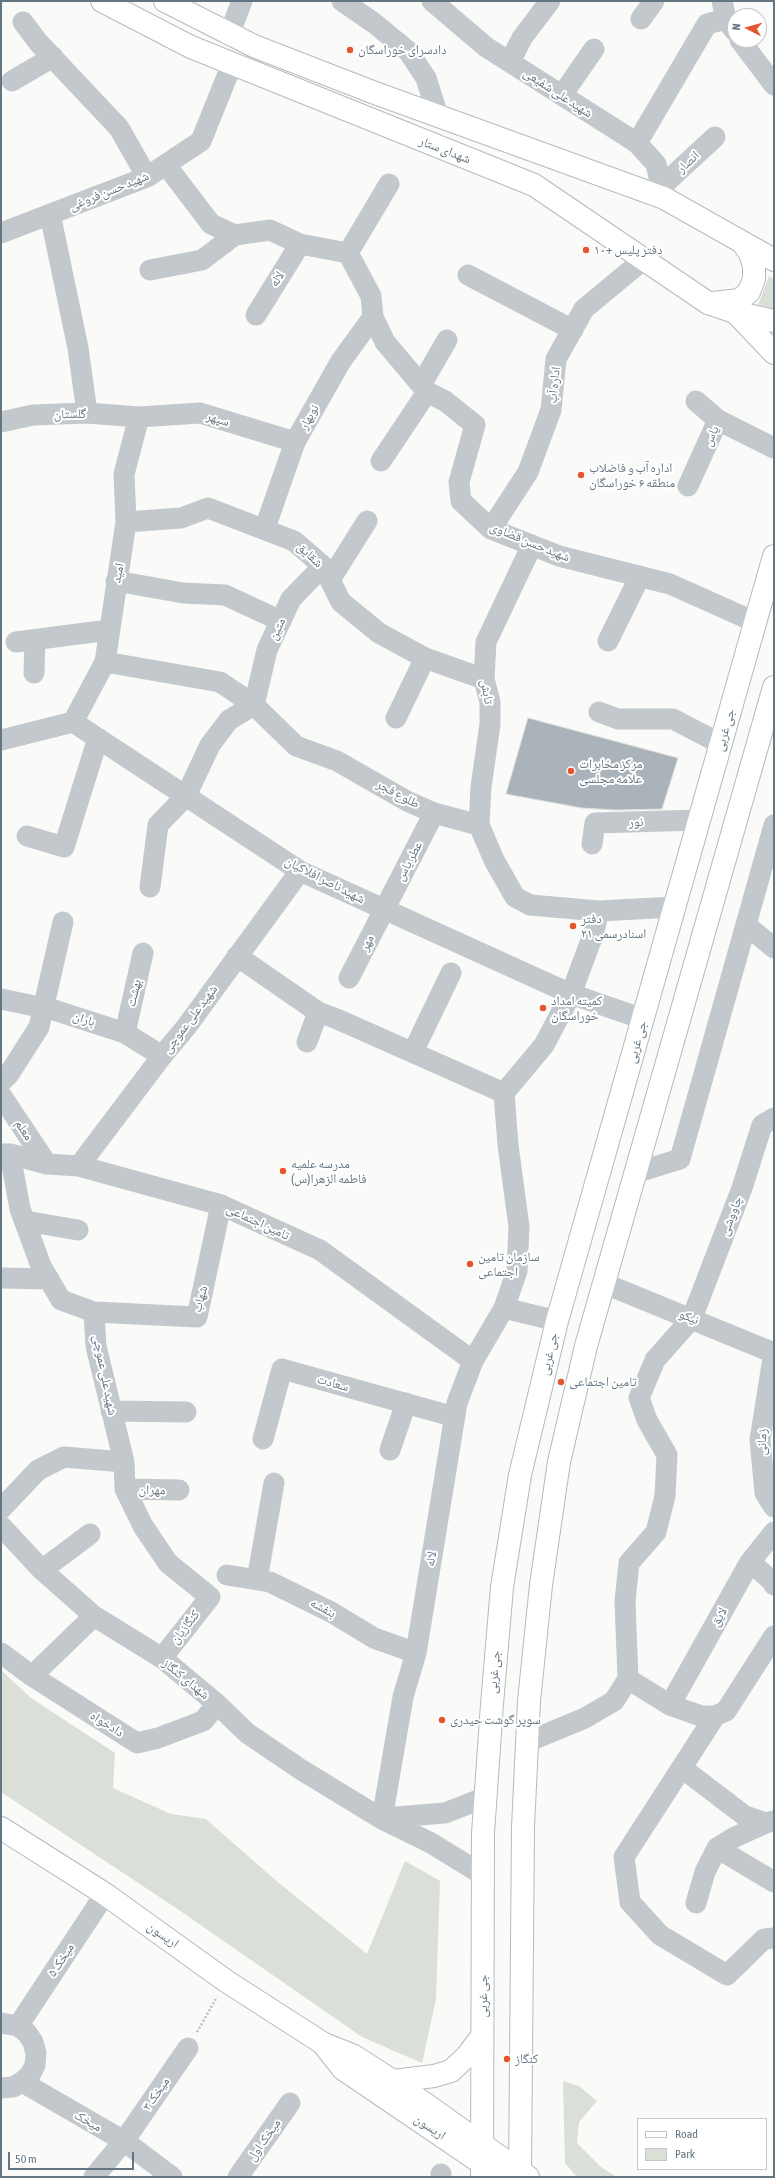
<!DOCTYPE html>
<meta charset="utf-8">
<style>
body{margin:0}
#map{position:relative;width:775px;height:2178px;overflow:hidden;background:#fafaf8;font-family:"Asap Condensed",sans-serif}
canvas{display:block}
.frame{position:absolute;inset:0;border:2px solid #657683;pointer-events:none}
.legend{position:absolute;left:637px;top:2118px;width:130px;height:52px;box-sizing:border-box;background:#fff;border:1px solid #c1c8cd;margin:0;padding:5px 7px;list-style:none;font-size:12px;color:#657683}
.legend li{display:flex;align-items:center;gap:8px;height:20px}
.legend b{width:20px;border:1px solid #c1c8cd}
.north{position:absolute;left:727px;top:8px;width:40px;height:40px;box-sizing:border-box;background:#fff;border:1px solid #c1c8cd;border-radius:50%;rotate:276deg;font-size:11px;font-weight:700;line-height:16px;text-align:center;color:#657683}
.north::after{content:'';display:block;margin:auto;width:14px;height:18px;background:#e4572e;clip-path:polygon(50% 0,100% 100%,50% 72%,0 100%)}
.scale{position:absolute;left:8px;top:2152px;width:126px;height:18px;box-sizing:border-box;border:2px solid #657683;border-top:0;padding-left:5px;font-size:12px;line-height:14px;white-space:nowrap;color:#657683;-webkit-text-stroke:3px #fff;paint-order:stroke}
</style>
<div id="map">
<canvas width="775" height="2178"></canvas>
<div class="frame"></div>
<ul class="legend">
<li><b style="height:5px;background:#fff"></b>Road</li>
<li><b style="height:11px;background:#dadfd7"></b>Park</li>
</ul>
<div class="north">N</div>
<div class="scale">50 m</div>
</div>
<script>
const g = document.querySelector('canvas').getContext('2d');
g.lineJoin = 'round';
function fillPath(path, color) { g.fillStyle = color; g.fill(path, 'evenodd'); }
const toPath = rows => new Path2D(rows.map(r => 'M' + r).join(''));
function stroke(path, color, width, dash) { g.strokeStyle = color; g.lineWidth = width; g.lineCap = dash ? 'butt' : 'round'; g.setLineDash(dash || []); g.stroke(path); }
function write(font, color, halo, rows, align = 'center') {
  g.font = font + ' "Asap Condensed","Noto Naskh Arabic",sans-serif'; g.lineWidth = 4; g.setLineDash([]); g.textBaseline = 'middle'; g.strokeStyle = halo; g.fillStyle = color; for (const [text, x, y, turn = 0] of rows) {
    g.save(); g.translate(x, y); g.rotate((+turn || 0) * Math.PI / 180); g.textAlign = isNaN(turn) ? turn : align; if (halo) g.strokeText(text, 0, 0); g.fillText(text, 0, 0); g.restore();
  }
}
fillPath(toPath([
 [769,276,774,279,774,310,758,305],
 [1,1670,31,1698,115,1753,113,1788,171,1814,206,1819,274,1879,367,1954,405,1861,440,1881,436,1999,422,2063,362,2037,179,1910,1,1792],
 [563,2081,579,2086,597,2101,579,2122,577,2143,601,2167,617,2177,577,2177,565,2163]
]), '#dadfd7');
const building = toPath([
 [528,718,678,758,662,809,616,810,582,808,506,794,528,718]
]);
fillPath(building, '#aab3b9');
stroke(building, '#dcdcda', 1);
const major = toPath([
 [102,1,191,47,534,185,708,303,735,312,774,321],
 [165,1,254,46,375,93,664,198,774,260],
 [713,303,739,300,749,292,754,279,754,266,750,253,742,242],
 [735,312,774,353],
 [1,1828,105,1894,226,1981,324,2044,354,2056,393,2081,528,2177],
 [324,2045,343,2069,502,2177],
 [393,2081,434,2076,451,2071,467,2056,482,2036],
 [482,2177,483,1833,492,1704,502,1587,520,1475,557,1321,774,556],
 [520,2177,523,1827,529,1701,541,1585,559,1462,586,1346,774,687]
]);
stroke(major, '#b5babe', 24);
stroke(toPath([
 [197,2032,217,1997]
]), '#bbbfc2', 2.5, [2, 2]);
stroke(toPath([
 [342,1,374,23,408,51,426,78,438,116],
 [432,1,486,47,637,143,656,164,664,198],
 [722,1,726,19,734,30],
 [641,19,654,1],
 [23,22,38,42,119,128,147,177],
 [229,35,242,1],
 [740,40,774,85],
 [510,62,522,38,550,1],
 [12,81,53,57],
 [562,95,594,49],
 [637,143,707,24,726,19],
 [166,165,211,224,235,235,270,230,300,244,348,253,371,296,373,317,385,342,427,392,445,401,475,425,459,482,461,501,491,529,559,556,670,584,755,622],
 [661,187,715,137],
 [50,214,78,348,87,413],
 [1,233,147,177,201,141,232,64],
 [348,253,389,184],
 [150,270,202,260,235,235],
 [468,275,573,330],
 [256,315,300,244],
 [421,385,447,340],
 [696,401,718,420],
 [1,422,33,415,87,413,139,417,200,413,295,442],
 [381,461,427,392],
 [688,486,718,420,774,448],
 [126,522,181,518,208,508,294,541,323,566,341,602,379,633,425,658,484,679],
 [265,528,295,442,341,361,373,317],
 [491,529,528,472,551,410,556,359,584,309,643,260],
 [330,580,367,521],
 [116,581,183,593,225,595,281,621],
 [608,641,640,576],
 [16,642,109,630],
 [105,662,220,682,254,705,296,746,337,761,407,801,434,813,479,825,494,860,515,897,530,905,599,911,675,907],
 [34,673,35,640],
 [599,712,618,719,673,719,721,744],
 [396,718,425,658],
 [73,722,105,662,126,522,124,474,139,417],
 [1,740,73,722,300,871,571,994,643,1019],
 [479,825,481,787,490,724,490,702,484,679,486,642,532,545],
 [27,836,64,847,98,738],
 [592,844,595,823,699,820],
 [150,887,158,825,186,796,210,745,229,720,254,705,267,650,291,599,323,566],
 [746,925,774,948],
 [237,956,318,1012,337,1019,504,1093],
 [349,978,434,813],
 [1,999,54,1010,125,1033,162,1056],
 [125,1033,143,953],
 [307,1042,318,1012],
 [413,1052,451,973],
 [1,1082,9,1074,39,1027,63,922],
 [1,1095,47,1164],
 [1,1154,10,1154,47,1164,79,1166,221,1205,320,1250,473,1361],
 [10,1154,20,1209,41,1266,61,1300,94,1312,96,1346,124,1462,125,1489,143,1526,168,1563,210,1597,162,1658],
 [79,1166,162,1056,187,1026,300,871],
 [635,1173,680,1159,774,825],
 [25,1221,78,1230],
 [2,1278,49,1279],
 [603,1283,774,1353],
 [504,1308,557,1321],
 [94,1312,197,1317,221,1205],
 [774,1352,760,1440,765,1493,774,1507],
 [111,1411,186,1412],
 [263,1439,282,1369,455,1417],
 [390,1450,406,1403],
 [125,1489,179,1490],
 [1,1509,38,1470,64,1457,124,1462],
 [1,1526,42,1570,94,1616,162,1658,217,1704,247,1733,300,1769,382,1819,431,1843,483,1875],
 [750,1562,772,1581,774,1585],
 [42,1570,90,1534],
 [227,1575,270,1582,331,1612,374,1638,416,1653],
 [257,1580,274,1483],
 [1,1653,32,1676,137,1743,158,1738,203,1721,217,1704],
 [32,1676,94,1616],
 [628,1679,670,1705,701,1716,715,1716,726,1711,774,1636],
 [670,1705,750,1562,774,1532],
 [715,1716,624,1857,630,1902,660,1935,727,1975,764,1939,774,1938],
 [527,1742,585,1718,614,1701,628,1679,625,1601,629,1563,656,1532,665,1496,667,1455,647,1420,639,1398,655,1360,692,1318,742,1188,762,1125,774,1118],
 [682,1768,745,1816,766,1823,773,1821],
 [383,1818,445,1813,486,1797],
 [382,1819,403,1697,416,1653,457,1403,473,1361,504,1308,517,1271,519,1227,508,1145,504,1093,544,1045,571,994,593,935,599,911],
 [717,1848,774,1882],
 [696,1903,705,1872,717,1848,735,1837,766,1823],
 [1,2023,18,2026,27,2033,33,2042,36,2053,35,2065,30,2075,22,2082,13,2087,1,2088],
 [18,2026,105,1894],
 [22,2082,124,2141,172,2177],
 [94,2177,124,2141,188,2048],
 [238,2177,290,2103],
 [441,2177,441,2174]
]), '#c3c8cc', 21);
stroke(major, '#fff', 22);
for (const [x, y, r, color] of [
 [350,50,4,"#e4572e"],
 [586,250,4,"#e4572e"],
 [581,475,4,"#e4572e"],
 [571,771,4,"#e4572e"],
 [573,926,4,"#e4572e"],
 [543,1008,4,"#e4572e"],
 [283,1171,4,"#e4572e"],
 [470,1264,4,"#e4572e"],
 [561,1382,4,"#e4572e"],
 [442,1720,4,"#e4572e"],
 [507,2059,4,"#e4572e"]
]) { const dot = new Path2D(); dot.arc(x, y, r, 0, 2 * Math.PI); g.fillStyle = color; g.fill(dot); stroke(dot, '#fff', 1.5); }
write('13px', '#657683', '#fff', [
 ["دادسرای خوراسگان",358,50],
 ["دفتر پلیس +۱۰",594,250],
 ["اداره آب و فاضلاب",589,468],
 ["منطقه ۶ خوراسگان",589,483],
 ["مرکز مخابرات",579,764],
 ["علامه مجلسی",579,779],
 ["دفتر",581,919],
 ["اسنادرسمی ۲۱",581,934],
 ["کمیته امداد",551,1001],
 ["خوراسگان",551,1016],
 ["مدرسه علمیه",291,1164],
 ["فاطمه الزهرا(س)",291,1179],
 ["سازمان تامین",478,1257],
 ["اجتماعی",478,1272],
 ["تامین اجتماعی",569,1382],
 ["سوپر گوشت حیدری",450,1720],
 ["کنگاز",515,2059]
], 'left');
write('13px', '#657683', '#fff', [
 ["شهید علی شفیعی",558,93,33],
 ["شهدای ستار",445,150,21],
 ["انصار",688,162,-43],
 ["شهید حسن فروغی",109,191,-22],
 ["لاله",277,279,-57],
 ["اداره آب",554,385,-84],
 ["گلستان",70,414,-1],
 ["نوبهار",309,417,-61],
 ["سپهر",218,419,17],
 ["یاس",711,436,-66],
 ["شهید حسن قضاوی",530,542,22],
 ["شقایق",310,555,43],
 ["امید",118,573,-79],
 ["متین",277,629,-64],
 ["تابش",487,692,81],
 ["جی غربی",725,730,-74],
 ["طلوع فجر",398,794,28],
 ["نور",636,822,-2],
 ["عطر یاس",409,861,-62],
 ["شهید ناصر افلاکیان",325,880,27],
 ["مهر",367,943,-64],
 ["بهشت",134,993,-77],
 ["باران",84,1019,18],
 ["شهید علی عموچی",190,1019,-53],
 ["جی غربی",637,1042,-74],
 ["معلم",24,1130,57],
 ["چاووشی",731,1216,-69],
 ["تامین اجتماعی",258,1222,25],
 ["شهاب",200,1299,-75],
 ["نیکو",689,1317,22],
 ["جی غربی",549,1354,-77],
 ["شهید علی عموچی",105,1375,79],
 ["سعادت",333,1383,16],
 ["زمانی",762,1442,-89],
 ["مهران",152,1490,1],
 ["لاله",431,1559,-81],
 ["بنفشه",323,1608,28],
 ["لایق",719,1617,-61],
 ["کنگازیان",185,1627,-52],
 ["جی غربی",494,1672,-85],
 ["شهدای کنگاز",186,1679,39],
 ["دادخواه",107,1724,32],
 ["اریسون",163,1935,35],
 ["میخک ۵",61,1960,-57],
 ["جی غربی",483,1996,-90],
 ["میخک ۳",156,2094,-56],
 ["میخک",88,2121,30],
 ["اریسون",430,2127,34],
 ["میخک اول",264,2140,-55]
]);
</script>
